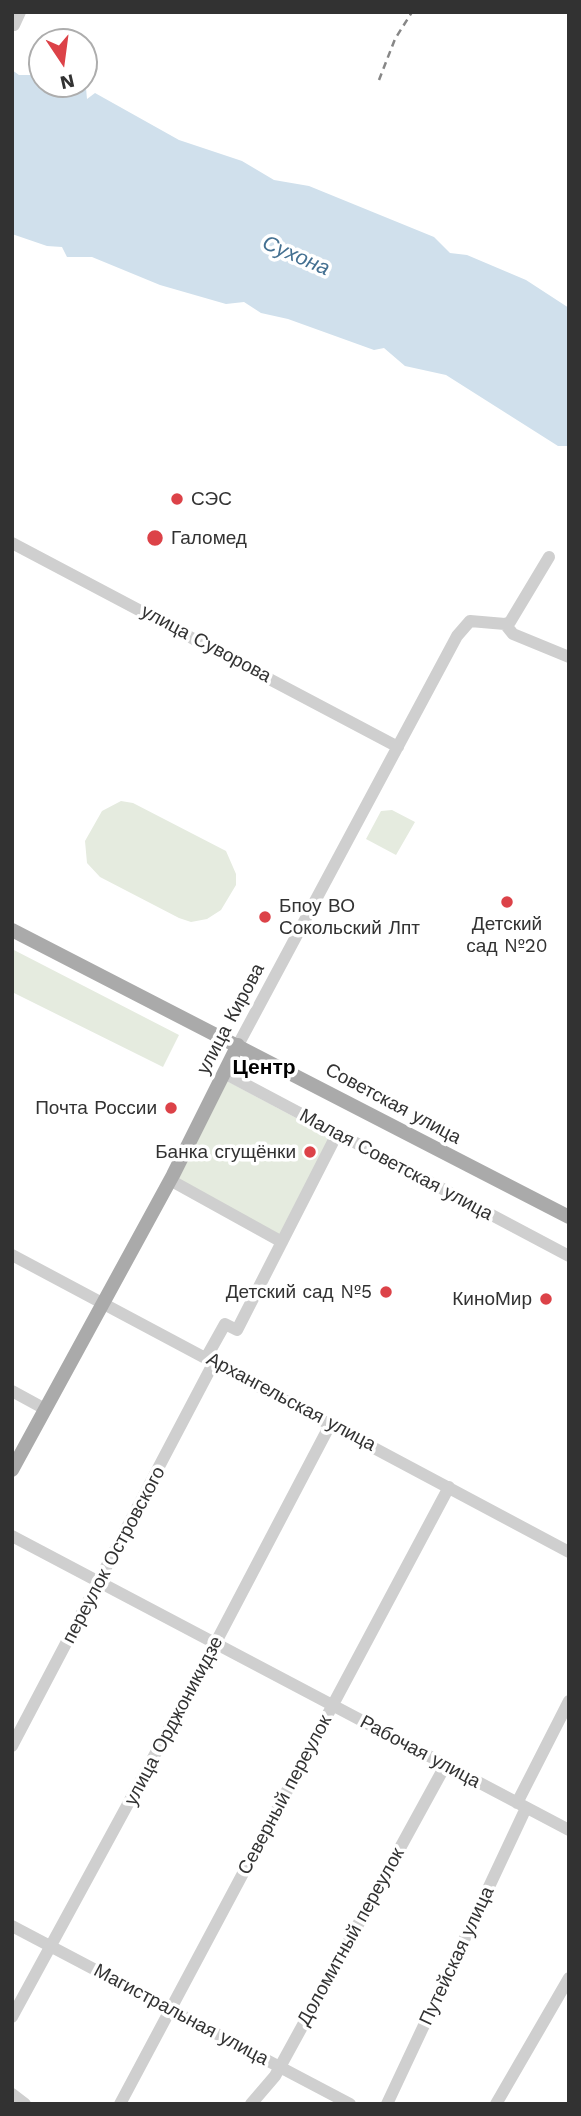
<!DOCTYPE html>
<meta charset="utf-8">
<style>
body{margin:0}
#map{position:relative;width:581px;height:2116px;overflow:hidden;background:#fff;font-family:"Work Sans",sans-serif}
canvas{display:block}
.frame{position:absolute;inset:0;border:14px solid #323232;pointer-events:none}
.north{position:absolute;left:28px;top:28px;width:70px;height:70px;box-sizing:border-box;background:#fff;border:2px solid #adadad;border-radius:50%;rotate:167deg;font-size:19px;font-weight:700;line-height:28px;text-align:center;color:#323232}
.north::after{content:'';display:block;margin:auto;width:24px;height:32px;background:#dc4248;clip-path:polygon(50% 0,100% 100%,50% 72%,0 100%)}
</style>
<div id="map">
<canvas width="581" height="2116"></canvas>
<div class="frame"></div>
<div class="north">N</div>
</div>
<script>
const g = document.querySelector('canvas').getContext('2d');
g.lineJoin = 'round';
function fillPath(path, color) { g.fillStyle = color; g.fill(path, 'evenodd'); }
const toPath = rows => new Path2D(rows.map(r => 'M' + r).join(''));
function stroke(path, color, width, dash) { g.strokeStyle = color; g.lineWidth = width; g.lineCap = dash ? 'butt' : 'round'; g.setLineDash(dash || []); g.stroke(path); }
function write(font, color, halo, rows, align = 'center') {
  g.font = font + ' "Work Sans",sans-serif'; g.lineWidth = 7; g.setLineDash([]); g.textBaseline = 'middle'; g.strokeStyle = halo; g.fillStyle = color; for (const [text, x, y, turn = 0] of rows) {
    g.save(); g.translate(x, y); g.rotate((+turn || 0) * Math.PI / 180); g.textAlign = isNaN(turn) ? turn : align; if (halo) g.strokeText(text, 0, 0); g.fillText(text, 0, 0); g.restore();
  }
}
fillPath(toPath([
 [121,801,133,803,226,851,236,874,236,885,221,910,207,919,191,922,179,918,100,877,87,863,85,841,102,811],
 [392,810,415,822,396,855,366,839,381,811],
 [12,949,179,1035,163,1067,12,992],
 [225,1080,332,1137,279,1238,177,1179]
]), '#e5ebdf');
fillPath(toPath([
 [12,70,19,75,42,75,42,84,76,84,86,88,87,99,95,93,179,140,242,161,274,180,309,186,434,237,450,253,467,255,526,280,569,308,569,446,558,446,446,375,405,366,384,348,374,350,288,319,261,313,244,302,226,304,160,285,92,257,67,257,62,247,47,246,12,234]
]), '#d0e0ec');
stroke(toPath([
 [14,25,20,12],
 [12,543,398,747],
 [505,624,510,622,549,557],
 [505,624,513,634,569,657],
 [238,1045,457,636,470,621,505,624],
 [224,1073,569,1256],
 [170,1180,282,1242],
 [12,1255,569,1552],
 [206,1358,225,1324,237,1330,337,1134],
 [12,1391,45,1409],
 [12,1536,569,1830],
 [12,1746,214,1362],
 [517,1803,569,1701],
 [12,1926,350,2104],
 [12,2017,215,1644,331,1423],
 [12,2094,25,2104],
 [120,2104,449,1487],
 [251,2104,275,2076,445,1766],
 [387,2104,526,1808],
 [496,2104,569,1978]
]), '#cfcfcf', 12);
stroke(toPath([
 [12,930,569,1217],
 [12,1470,173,1175,238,1045]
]), '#aaa', 14);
stroke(toPath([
 [379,80,395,39,412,12]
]), '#878787', 2.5, [7, 5]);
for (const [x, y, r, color] of [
 [177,499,7,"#dc4248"],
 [155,538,9,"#dc4248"],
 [507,902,7,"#dc4248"],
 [265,917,7,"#dc4248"],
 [171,1108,7,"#dc4248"],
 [310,1152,7,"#dc4248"],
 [386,1292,7,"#dc4248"],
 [546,1299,7,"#dc4248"]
]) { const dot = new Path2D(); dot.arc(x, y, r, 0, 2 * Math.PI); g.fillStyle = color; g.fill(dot); stroke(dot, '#fff', 2.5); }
write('19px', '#323232', '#fff', [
 ["СЭС",191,499,"left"],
 ["Галомед",171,538,"left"],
 ["Бпоу ВО",279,906,"left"],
 ["Сокольский Лпт",279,928,"left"],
 ["Детский",507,924,"center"],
 ["сад №20",507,946,"center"],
 ["Почта России",157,1108],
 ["Банка сгущёнки",296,1152],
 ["Детский сад №5",372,1292],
 ["КиноМир",532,1299]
], 'right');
write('19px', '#323232', '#fff', [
 ["улица Суворова",206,644,28],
 ["улица Кирова",231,1019,-62],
 ["Советская улица",393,1104,28],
 ["Малая Советская улица",396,1165,28],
 ["Архангельская улица",291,1402,28],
 ["переулок Островского",114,1555,-62],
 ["улица Орджоникидзе",174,1721,-62],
 ["Рабочая улица",420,1752,28],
 ["Северный переулок",285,1795,-62],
 ["Доломитный переулок",351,1937,-61],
 ["Путейская улица",457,1956,-65],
 ["Магистральная улица",181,2015,28]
]);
write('italic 21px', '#447091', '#fff', [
 ["Сухона",296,256,23]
]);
write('bold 21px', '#000', '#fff', [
 ["Центр",264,1068]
]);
</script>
